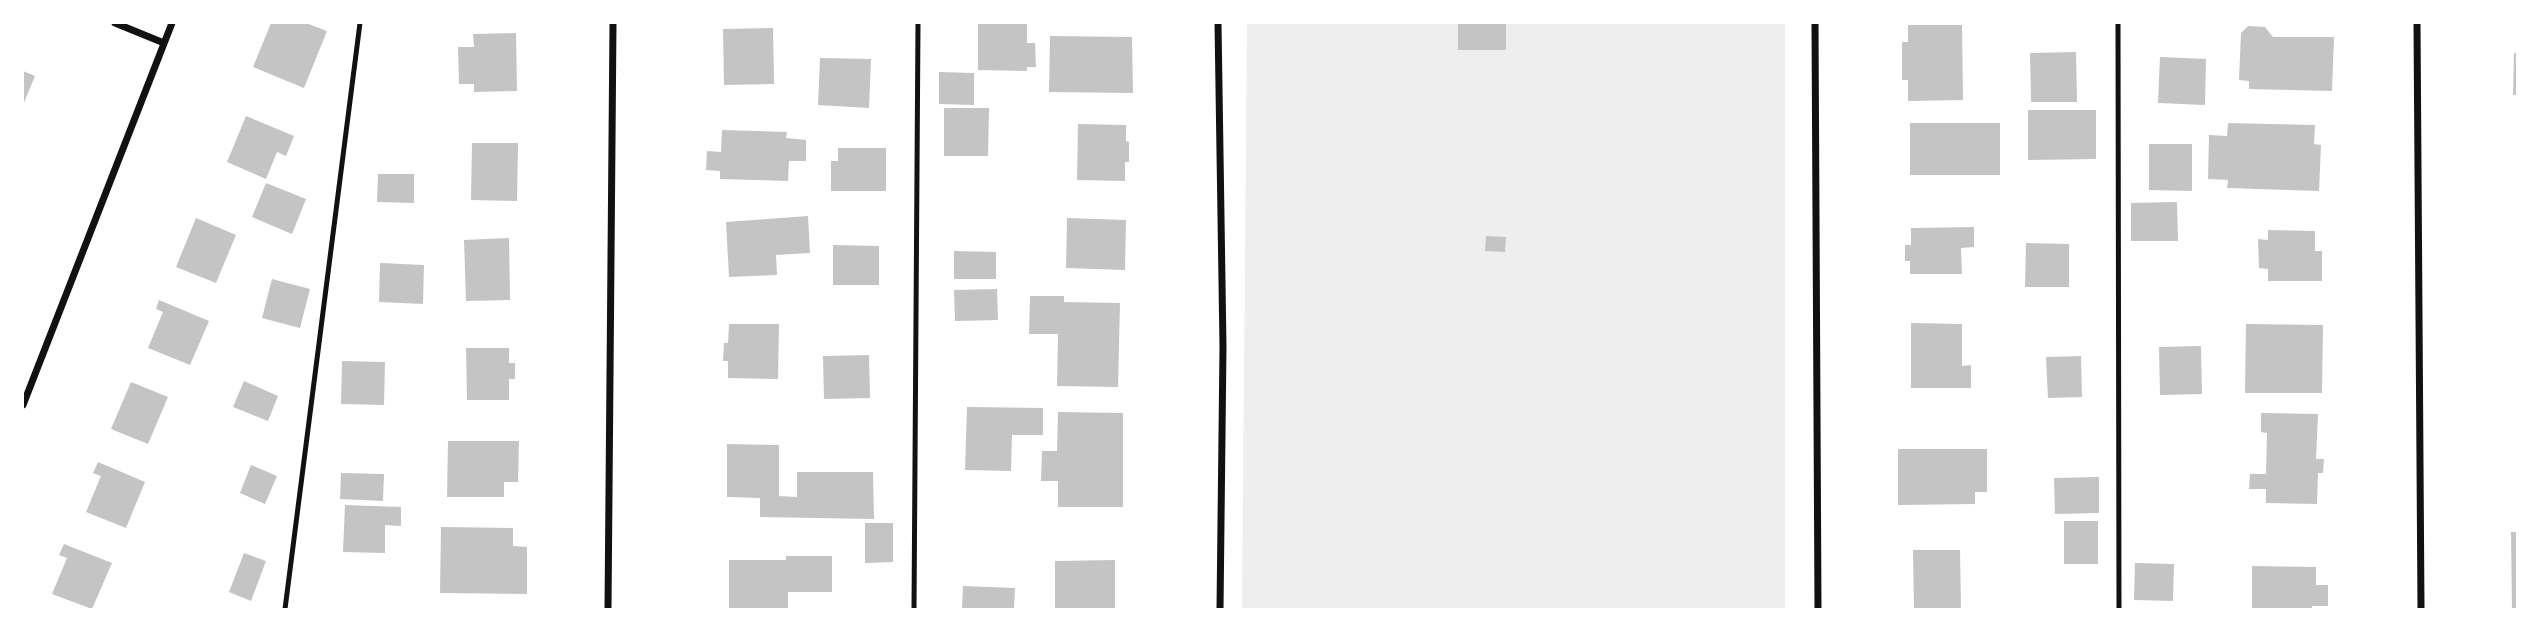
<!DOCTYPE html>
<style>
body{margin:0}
#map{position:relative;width:2540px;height:632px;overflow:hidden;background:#fff;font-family:"Space Grotesk",sans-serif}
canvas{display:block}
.frame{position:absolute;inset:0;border:24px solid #fff;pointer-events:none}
</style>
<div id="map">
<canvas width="2540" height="632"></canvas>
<div class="frame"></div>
</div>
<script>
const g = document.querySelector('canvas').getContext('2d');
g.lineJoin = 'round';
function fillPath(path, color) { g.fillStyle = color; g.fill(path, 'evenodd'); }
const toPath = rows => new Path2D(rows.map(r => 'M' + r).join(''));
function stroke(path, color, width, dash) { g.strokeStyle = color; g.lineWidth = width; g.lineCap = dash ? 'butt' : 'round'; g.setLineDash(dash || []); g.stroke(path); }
fillPath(toPath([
 [1247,23,1785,23,1785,609,1242,609]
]), '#eee');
fillPath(toPath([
 [271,23,306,23,327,31,304,88,253,67],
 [978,23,1027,23,1027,43,1035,43,1036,67,1027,67,1027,71,978,70],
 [1458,23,1506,23,1506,50,1458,50],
 [1908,25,1962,25,1963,100,1908,101,1908,80,1902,80,1902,42,1908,42],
 [2248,26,2265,27,2273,37,2334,37,2332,91,2249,89,2249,81,2239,80,2241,33],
 [773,28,774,84,724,85,723,29],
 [516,33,517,91,474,92,474,84,459,84,458,47,474,47,473,34],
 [1050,36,1132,37,1133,93,1049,92],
 [2076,52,2077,102,2031,102,2030,53],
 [2514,53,2517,53,2517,95,2513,95],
 [2160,57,2206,59,2205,105,2158,103],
 [820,58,871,59,869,108,818,105],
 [23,71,35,76,23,105],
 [939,72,974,73,974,105,939,104],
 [944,108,989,108,988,156,944,156],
 [2028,110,2096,110,2096,159,2028,160],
 [246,116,294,136,286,156,277,152,266,179,227,162],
 [1910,123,2000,123,2000,175,1910,175],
 [2228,123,2315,125,2314,144,2321,145,2319,191,2227,188,2228,180,2208,179,2209,135,2227,136],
 [1078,124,1126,125,1126,141,1129,142,1129,162,1125,162,1125,181,1077,180],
 [722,130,787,132,786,138,806,140,806,161,789,161,788,181,720,179,720,171,706,170,707,151,721,152],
 [472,143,518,143,517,201,471,200],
 [2149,144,2192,144,2192,191,2149,190],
 [838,148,886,148,886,191,831,191,831,161,838,161],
 [378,174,414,174,414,203,377,202],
 [266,183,306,199,292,234,252,217],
 [2177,202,2178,241,2131,241,2131,203],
 [808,216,810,253,776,255,777,275,729,277,726,222],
 [196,218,236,235,216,283,176,267],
 [1067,218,1126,220,1125,270,1066,268],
 [1974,227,1974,247,1961,248,1962,274,1910,274,1910,261,1905,261,1905,245,1911,245,1911,228],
 [2268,230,2315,231,2315,251,2322,251,2322,281,2268,281,2268,269,2259,268,2258,239,2268,240],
 [1486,236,1506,237,1505,252,1485,251],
 [509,238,510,300,466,301,464,240],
 [2026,243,2069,244,2069,287,2025,287],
 [833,245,879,246,879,285,833,285],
 [954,251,996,252,996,279,954,279],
 [380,263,424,265,423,304,379,302],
 [272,279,310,289,300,328,262,318],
 [997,289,998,320,955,321,954,290],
 [1030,296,1064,296,1064,302,1120,303,1118,387,1057,386,1058,334,1029,334],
 [159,300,209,321,190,365,148,348,163,312,156,309],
 [1911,323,1962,324,1962,366,1971,365,1971,388,1911,388],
 [729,324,779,324,778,379,728,378,728,361,723,361,724,343,728,343],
 [2246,324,2323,325,2322,393,2245,393],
 [2201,346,2202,394,2160,395,2159,347],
 [466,348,509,348,509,363,515,363,515,379,509,379,509,400,467,400],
 [869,355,870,398,824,399,823,356],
 [2081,356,2082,397,2048,398,2046,357],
 [342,361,385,362,384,405,341,404],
 [244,381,278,396,268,421,233,407],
 [131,382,168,397,148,444,111,429],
 [967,407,1043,408,1043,435,1012,435,1011,471,965,470],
 [1058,412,1123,413,1123,507,1058,507,1058,481,1041,481,1042,451,1057,451],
 [2261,413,2318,414,2316,459,2324,459,2323,473,2318,473,2317,504,2266,503,2266,489,2249,489,2250,474,2266,474,2267,433,2261,432],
 [448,441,519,441,518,482,504,482,504,497,447,497],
 [727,444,779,445,779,496,797,497,797,472,873,472,874,519,760,517,760,498,727,497],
 [1898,449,1987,449,1987,492,1975,492,1975,504,1898,505],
 [98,462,145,482,126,528,86,512,101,476,93,473],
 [251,465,277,476,265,504,240,493],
 [341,473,384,474,383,501,340,499],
 [2099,477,2099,513,2055,514,2054,478],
 [345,505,401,507,401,526,385,525,385,553,343,552],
 [2064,521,2098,521,2098,564,2064,564],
 [865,523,893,523,893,562,865,563],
 [441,527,513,528,513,546,527,547,527,594,440,593],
 [2511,532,2517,532,2517,609,2512,609],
 [64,544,112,563,92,609,52,594,67,558,59,555],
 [1913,550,1960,550,1961,609,1914,609],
 [244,553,266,561,251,601,229,592],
 [786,556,832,556,832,592,788,592,788,608,729,608,729,560,786,560],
 [1115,560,1115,608,1055,608,1055,561],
 [2135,563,2174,564,2173,601,2134,600],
 [2252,566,2316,567,2316,585,2328,585,2328,606,2312,606,2312,609,2252,609],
 [963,586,1015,588,1014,609,962,609]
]), '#c4c4c4');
stroke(toPath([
 [2118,23,2119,609],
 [285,609,360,23],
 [914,609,918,23]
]), '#111', 5);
stroke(toPath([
 [115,23,164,43],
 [1218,23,1223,347,1220,609],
 [1815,23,1818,609],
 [2417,23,2421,609],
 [23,405,172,23],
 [608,609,613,23]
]), '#111', 7);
</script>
